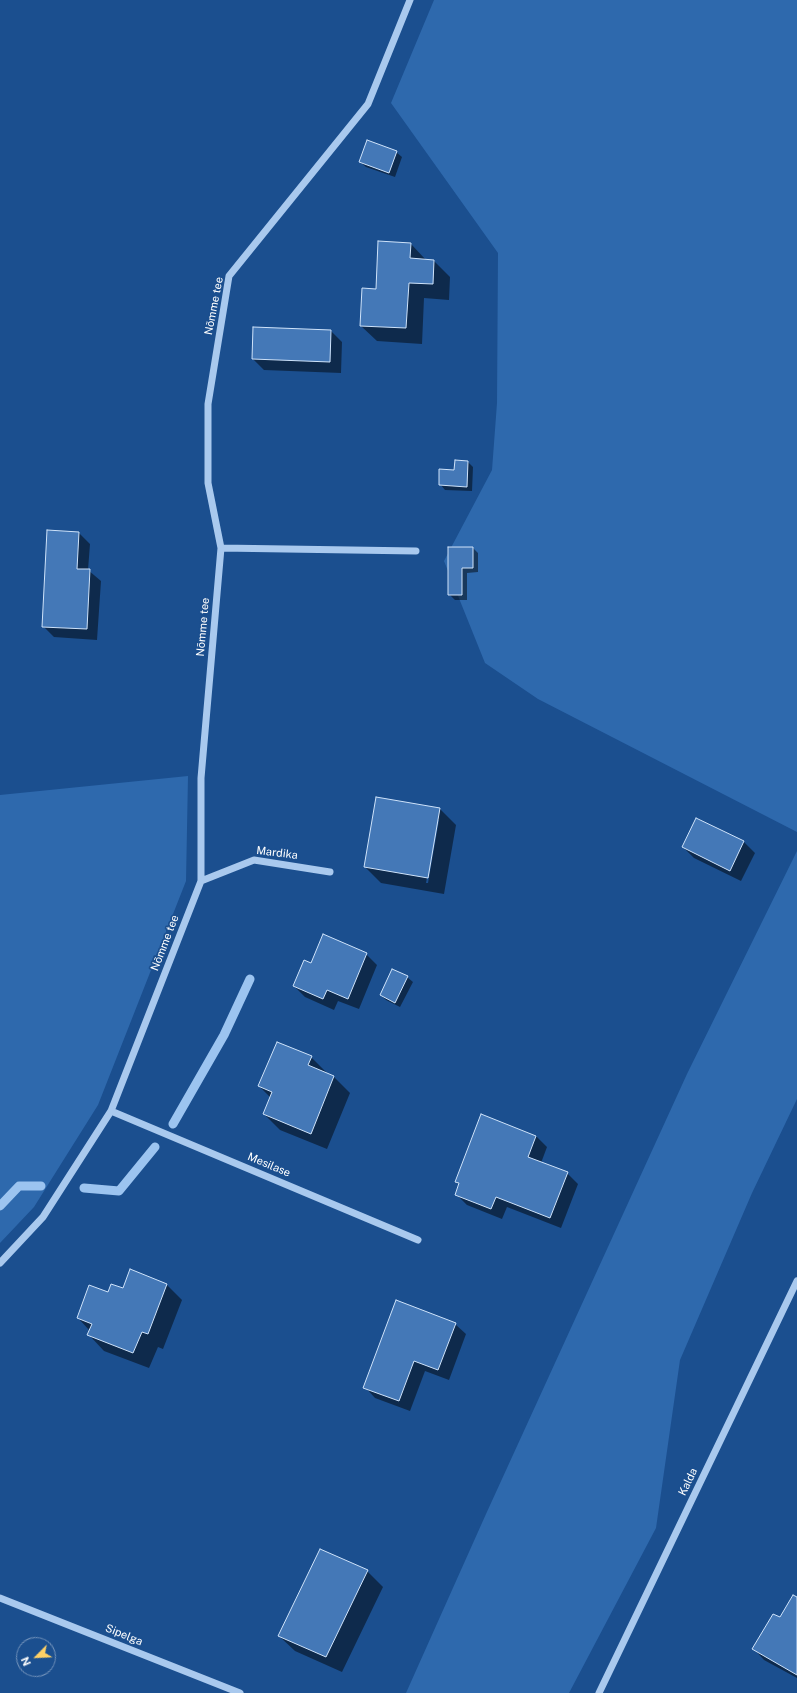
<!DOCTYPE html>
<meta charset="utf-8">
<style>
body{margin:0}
#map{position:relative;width:797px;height:1693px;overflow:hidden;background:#1b4f8f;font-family:"Public Sans",sans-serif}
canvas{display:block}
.north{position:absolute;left:16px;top:1637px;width:40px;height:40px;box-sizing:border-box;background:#1b4f8f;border:1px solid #7695bc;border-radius:50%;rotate:246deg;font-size:11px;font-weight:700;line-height:16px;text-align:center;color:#fff}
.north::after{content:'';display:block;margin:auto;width:14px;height:18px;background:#ffd166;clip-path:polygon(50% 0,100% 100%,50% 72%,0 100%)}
</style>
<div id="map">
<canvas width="797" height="1693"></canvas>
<div class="north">N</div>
</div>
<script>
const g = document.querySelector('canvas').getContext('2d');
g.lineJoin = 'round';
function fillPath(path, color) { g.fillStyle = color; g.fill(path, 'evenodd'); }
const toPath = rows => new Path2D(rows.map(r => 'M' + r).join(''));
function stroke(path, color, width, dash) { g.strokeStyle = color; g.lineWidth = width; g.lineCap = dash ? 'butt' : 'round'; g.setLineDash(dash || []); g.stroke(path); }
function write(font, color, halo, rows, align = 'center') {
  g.font = font + ' "Public Sans",sans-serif'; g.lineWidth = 3.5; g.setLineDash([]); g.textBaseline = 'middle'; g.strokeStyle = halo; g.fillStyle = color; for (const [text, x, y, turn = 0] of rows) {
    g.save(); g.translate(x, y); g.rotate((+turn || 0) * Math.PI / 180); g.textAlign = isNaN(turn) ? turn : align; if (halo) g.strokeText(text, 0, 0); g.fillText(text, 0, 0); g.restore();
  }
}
fillPath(toPath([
 [434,0,797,0,797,832,538,699,485,663,444,561,492,470,497,403,498,253,391,103],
 [188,776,186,881,98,1105,34,1207,0,1243,0,795],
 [797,851,797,1099,752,1193,680,1360,656,1528,569,1693,406,1693,486,1514,687,1074]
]), '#2e69ad');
fillPath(toPath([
 [396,152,402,157,395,177,366,167,360,162],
 [411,244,426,260,434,261,450,277,449,300,424,298,422,344,377,341,361,326,377,290],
 [254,328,331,331,342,342,341,373,264,370,253,359],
 [468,462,473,467,472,491,445,490,440,484],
 [79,533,90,544,88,570,101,581,97,640,54,637,43,626],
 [449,548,473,548,478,553,478,572,467,573,467,600,455,600,449,594],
 [377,798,440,809,456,825,444,894,381,883,365,867],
 [437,820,439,820,428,883,426,883],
 [697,819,744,842,755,853,741,881,694,858,683,847],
 [366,954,377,965,359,1009,338,1001,334,1010,305,997,294,986,312,964],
 [407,977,413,982,400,1007,386,1000,381,995],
 [311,1057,327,1073,327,1074,334,1077,350,1093,327,1149,280,1130,264,1114,271,1098,259,1086],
 [536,1136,547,1147,541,1163,567,1173,578,1184,561,1228,507,1207,502,1219,467,1205,456,1194,460,1185,456,1182],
 [166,1284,182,1300,163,1349,158,1347,149,1368,104,1351,89,1335,90,1331,78,1318,109,1294,123,1290],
 [455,1324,466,1334,449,1380,425,1371,410,1411,375,1398,365,1387],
 [367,1571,383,1587,342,1672,295,1651,279,1636],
 [797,1598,797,1678,764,1660,754,1649]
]), '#0007');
stroke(toPath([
 [173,1124,224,1035,250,979],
 [84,1188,119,1191,155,1147],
 [0,1206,19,1186,41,1186]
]), '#9cc4f0', 9);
const building = toPath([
 [367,140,397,151,389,173,359,162,367,140],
 [378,241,411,243,410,258,434,260,433,284,409,283,406,328,360,326,362,288,376,289,378,241],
 [253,327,331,330,330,362,252,359,253,327],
 [455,460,468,461,467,487,439,485,439,469,454,470,455,460],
 [47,530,79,532,77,569,90,569,87,629,42,627,47,530],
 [448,547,473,547,473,568,462,568,462,595,448,595,448,547],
 [376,797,440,808,428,878,364,867,376,797],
 [696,818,744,841,730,871,682,847,696,818],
 [323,934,367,953,348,999,327,990,323,999,293,986,304,960,311,963,323,934],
 [392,969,408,976,395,1003,380,995,392,969],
 [277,1042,312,1056,308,1065,334,1076,311,1134,263,1114,272,1092,258,1086,277,1042],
 [481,1114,536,1136,528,1157,568,1172,550,1218,496,1197,491,1209,455,1195,459,1183,455,1182,481,1114],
 [130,1269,167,1284,148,1334,142,1332,133,1353,87,1335,92,1324,77,1318,89,1285,108,1292,111,1284,123,1288,130,1269],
 [396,1300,456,1323,438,1370,414,1361,399,1401,363,1388,396,1300],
 [320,1549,368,1570,326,1657,278,1636,320,1549],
 [793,1595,797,1597,797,1675,752,1649,773,1614,780,1617,793,1595]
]);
fillPath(building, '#4478b7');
stroke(building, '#cfe3fa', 1);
stroke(toPath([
 [221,548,416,551],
 [201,881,254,860,330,872],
 [111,1111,418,1240],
 [0,1263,43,1217,111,1111,201,881,201,778,221,548,208,483,208,404,229,276,368,104,410,0],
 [0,1598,240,1693],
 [599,1693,797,1281]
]), '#a9c9ee', 7);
write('11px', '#fff', '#1b4f8f', [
 ["Nõmme tee",214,306,-79],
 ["Nõmme tee",203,627,-85],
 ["Mardika",277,853,7],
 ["Nõmme tee",165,943,-69],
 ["Mesilase",269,1165,23],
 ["Kalda",688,1482,-64],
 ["Sipelga",124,1635,22]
]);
</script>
